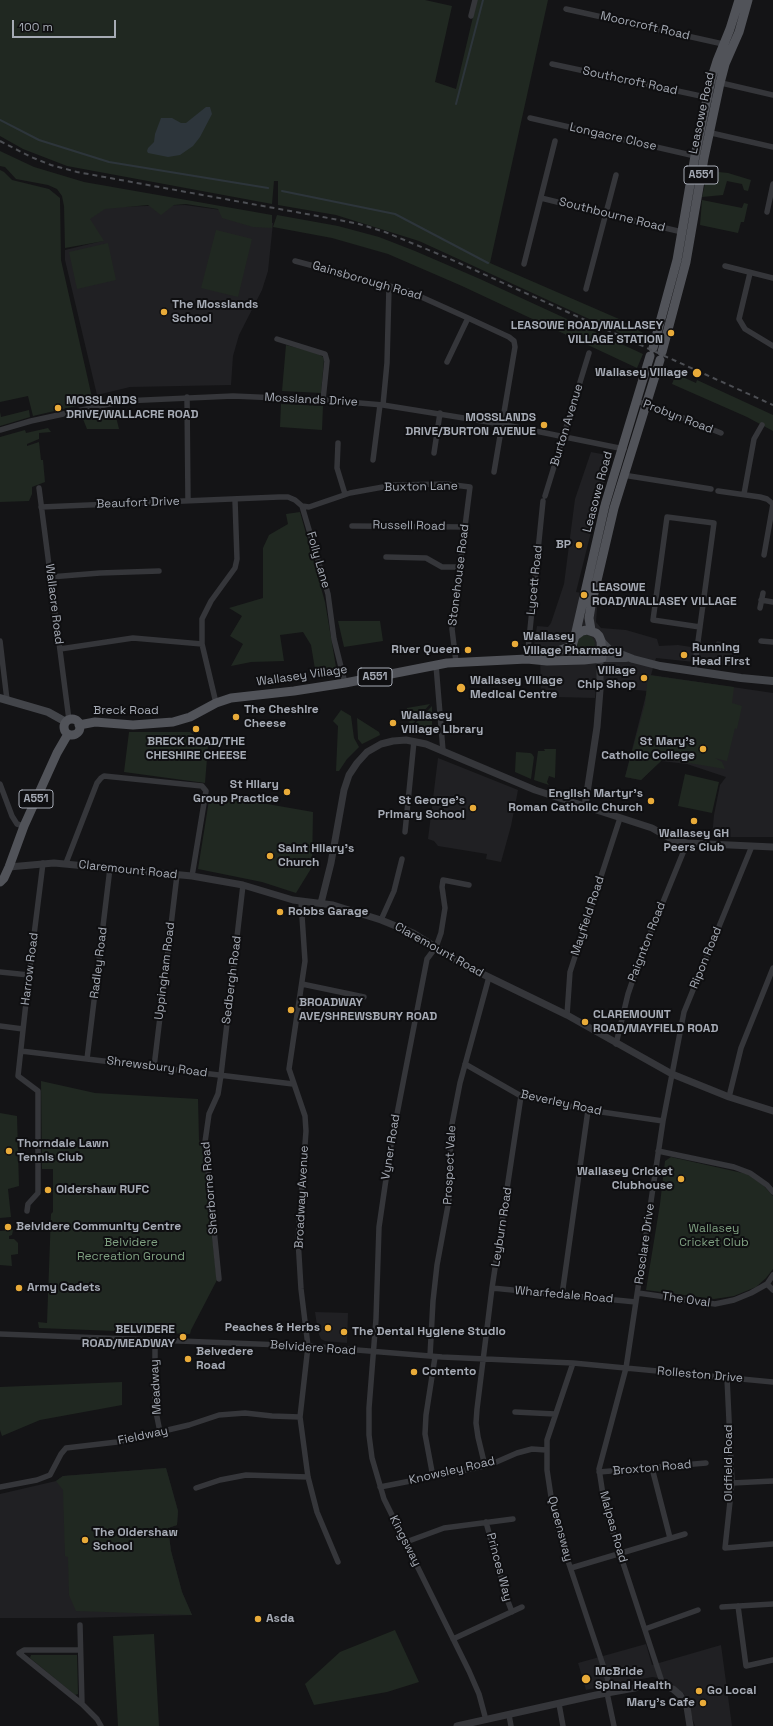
<!DOCTYPE html>
<style>
body{margin:0}
#map{position:relative;width:773px;height:1726px;overflow:hidden;background:#141416;font-family:"Space Grotesk",sans-serif}
canvas{display:block}
.scale{position:absolute;left:12px;top:20px;width:104px;height:18px;box-sizing:border-box;border:2px solid #a6abb5;border-top:0;padding-left:5px;font-size:12px;line-height:14px;white-space:nowrap;color:#a6abb5;-webkit-text-stroke:3px #0f0f11;paint-order:stroke}
</style>
<div id="map">
<canvas width="773" height="1726"></canvas>
<div class="scale">100 m</div>
</div>
<script>
const g = document.querySelector('canvas').getContext('2d');
g.lineJoin = 'round';
function fillPath(path, color) { g.fillStyle = color; g.fill(path, 'evenodd'); }
const toPath = rows => new Path2D(rows.map(r => 'M' + r).join(''));
function stroke(path, color, width, dash) { g.strokeStyle = color; g.lineWidth = width; g.lineCap = dash ? 'butt' : 'round'; g.setLineDash(dash || []); g.stroke(path); }
function write(font, color, halo, rows, align = 'center') {
  g.font = font + ' "Space Grotesk",sans-serif'; g.lineWidth = 4; g.setLineDash([]); g.textBaseline = 'middle'; g.strokeStyle = halo; g.fillStyle = color; for (const [text, x, y, turn = 0] of rows) {
    g.save(); g.translate(x, y); g.rotate((+turn || 0) * Math.PI / 180); g.textAlign = isNaN(turn) ? turn : align; if (halo) g.strokeText(text, 0, 0); g.fillText(text, 0, 0); g.restore();
  }
}
fillPath(toPath([
 [185,205,221,210,221,213,273,223,268,271,262,290,239,335,233,356,231,385,130,387,97,395,65,260,65,250,102,241,88,219,107,207],
 [591,452,612,456,597,508,576,592,598,596,596,622,601,628,626,630,657,639,659,646,678,645,691,647,703,643,715,644,717,641,739,645,732,666,656,658,651,675,773,693,773,837,712,837,714,815,720,785,726,777,687,764,661,761,641,780,625,777,647,691,596,686,595,698,558,697,541,695,540,653,533,652,537,626,548,627,551,623,564,584,575,499],
 [438,758,518,790,511,826,501,862,486,859,487,854,438,846,434,841,428,839],
 [315,1312,348,1313,347,1343,325,1341,321,1339,318,1332],
 [166,1468,178,1511,177,1525,168,1528,171,1551,182,1592,192,1615,76,1618,0,1618,0,1494,56,1481,63,1476],
 [646,1644,652,1665,721,1645,732,1726,695,1726,684,1694,666,1679,652,1677,586,1690,578,1663]
]), '#202023');
fillPath(toPath([
 [0,0,425,0,452,6,435,82,456,89,477,0,548,0,490,263,619,319,650,337,646,345,419,241,336,215,278,205,278,181,274,181,272,204,67,166,23,149,0,136],
 [0,151,34,167,84,182,272,215,272,228,253,227,222,218,218,209,186,204,174,205,161,215,148,205,105,209,90,219,104,241,65,248,64,206,62,196,57,189,48,185,16,179,5,167,0,166],
 [0,170,4,172,12,180,49,189,60,198,61,260,93,402,33,416,28,396,0,402],
 [708,171,728,173,751,180,748,191,744,190,742,184,727,181,723,195,702,197],
 [702,200,742,208,744,203,748,204,744,222,741,222,738,233,700,225],
 [277,215,338,226,379,237,415,251,480,279,643,354,637,368,462,286,388,254,332,238,273,227],
 [216,230,252,239,238,297,201,288],
 [108,243,116,280,77,289,69,252],
 [286,345,317,353,323,357,324,360,321,393,282,391],
 [676,374,696,383,697,380,773,415,773,431,747,417,672,384],
 [281,404,323,406,322,430,280,427],
 [29,410,30,417,0,426,0,412,1,417],
 [115,413,119,429,87,429,83,419],
 [48,428,51,432,39,433,39,439,27,444,27,446,39,442,41,460,43,460,45,482,32,487,32,494,29,501,0,502,0,437,25,430,26,433],
 [300,512,325,602,337,673,316,675,311,645,303,632,280,635,284,661,251,662,231,666,243,644,230,636,242,616,229,608,263,598,263,548,269,535,288,524,286,514],
 [338,621,380,621,383,641,344,647],
 '577 644a9 9 0 1 1 18 0a9 9 0 1 1-18 0Z',
 [648,675,734,687,732,703,742,706,737,729,735,728,727,761,715,758,722,762,725,769,671,760,661,761,641,780,625,777,645,704],
 [430,704,410,727,409,718,405,719,407,708],
 [432,706,432,733,427,735,407,732],
 [341,710,351,716,354,738,359,747,347,759,339,771,336,771,338,726,333,721],
 [357,718,379,732,380,735,362,744,358,739],
 [129,732,190,732,208,746,205,783,124,772],
 [544,749,556,749,555,778,549,776,547,782,549,785,534,780,538,751,545,751],
 [516,752,530,753,532,754,534,757,531,779,515,772],
 [685,774,719,782,712,813,678,806],
 [210,794,313,812,312,867,296,893,262,882,198,869],
 [41,1081,95,1093,198,1099,199,1140,202,1145,217,1280,191,1330,190,1334,39,1328,38,1322,47,1323,51,1214,53,1212,53,1169,42,1169],
 [0,1113,17,1116,19,1186,8,1189,11,1217,0,1218],
 [671,1157,747,1174,763,1185,773,1196,773,1269,766,1278,756,1287,734,1296,714,1299,646,1290,660,1204,665,1161],
 [13,1230,12,1235,9,1236,9,1239,14,1239,18,1243,18,1254,11,1255,12,1266,0,1265,0,1266,0,1231],
 [122,1382,122,1405,40,1420,2,1436,0,1430,0,1387],
 [166,1468,178,1511,177,1525,168,1528,171,1551,182,1592,192,1615,76,1611,69,1595,68,1557,65,1556,63,1490,56,1481,63,1476],
 [395,1630,419,1682,387,1692,314,1705,305,1684,340,1652],
 [154,1634,159,1726,118,1726,113,1636],
 [31,1655,77,1655,78,1694,75,1695,30,1658]
]), '#202821');
fillPath(toPath([
 [206,107,210,107,212,114,200,137,193,146,180,155,168,157,148,153,147,151,148,148,154,142,155,134,161,118,172,118,181,123,186,123]
]), '#2d353b');
stroke(toPath([
 [456,104,483,0],
 [0,120,39,140,109,162,268,188],
 [282,191,395,214,488,263]
]), '#2d353b', 2);
stroke(toPath([
 [566,9,723,44],
 [471,16,475,0],
 [552,64,710,98],
 [717,82,773,95],
 [530,118,695,156],
 [707,132,773,147],
 [541,198,606,214,682,232],
 [767,212,773,184],
 [295,261,408,291,468,318,509,337,514,341,515,347,494,472],
 [524,264,555,141],
 [725,266,773,278],
 [750,273,739,319,745,329,773,346],
 [586,289,616,175],
 [277,339,325,354,327,361,323,400],
 [447,362,468,318],
 [187,397,188,501],
 [636,401,658,408,721,433],
 [383,405,387,363,389,287],
 [0,430,31,421,123,401,233,396,325,400,383,405,501,424,624,449],
 [338,443,337,468,345,494],
 [434,453,440,413],
 [373,460,380,405],
 [623,475,711,489],
 [39,488,69,720],
 [718,491,760,497,767,499,773,504,764,555],
 [744,494,754,439,762,425],
 [545,496,589,353],
 [302,506,309,507,350,493,394,485,446,484,470,487,452,629,456,662],
 [41,507,279,497,288,497,295,500,302,506,328,594,334,639,345,683],
 [352,526,466,527],
 [386,557,426,558,442,567,459,567],
 [50,577,100,573,159,571],
 [761,600,773,602],
 [760,608,763,593],
 [0,641,7,700],
 [761,641,773,642],
 [60,649,133,638,202,644],
 [527,659,543,501],
 [436,665,443,751],
 [694,671,714,523,667,517,653,620,700,627],
 [216,703,202,644,202,619,211,601,235,568,237,559,235,500],
 [0,784,12,816,17,824,24,826],
 [405,832,414,741],
 [66,863,97,783,101,778,104,776,202,786,206,791,192,876],
 [469,885,443,880,442,887,445,908,441,933,436,947,427,959,391,1145,379,1227,376,1319,369,1408,369,1435,372,1458,384,1499,469,1671,479,1694,486,1720],
 [301,901,305,961,289,1069,305,1116,306,1131,298,1239,301,1289,308,1346,300,1417,308,1477,317,1512,338,1562],
 [381,920,394,891,402,859],
 [0,972,29,975],
 [302,984,364,997],
 [567,1015,570,972,620,818],
 [0,1026,23,1029],
 [616,1044,628,994,641,956,687,843],
 [21,1051,293,1084],
 [87,1059,110,868],
 [465,1064,521,1096,588,1110,663,1121],
 [154,1067,177,875],
 [729,1097,741,1048,773,968],
 [658,1151,734,1167,750,1173,767,1185,773,1192],
 [27,1211,28,1204,38,1193,38,1091,18,1076,29,975,43,863],
 [219,1279,205,1142,209,1114,218,1094,221,1075,243,885],
 [767,1284,773,1290],
 [492,1288,636,1302],
 [638,1293,715,1304,734,1300,751,1293,767,1284,773,1275],
 [562,1295,588,1110],
 [0,1334,308,1346,442,1357,573,1363,773,1382],
 [155,1341,155,1407,160,1432],
 [430,1356,433,1301,437,1265,449,1200,451,1178,450,1156,452,1124,460,1083,489,977],
 [573,1363,547,1440,547,1470,553,1510,560,1537,612,1692],
 [727,1378,732,1483,725,1548,773,1544],
 [515,1412,555,1414],
 [485,1466,478,1437,476,1423,477,1409,492,1288,521,1096],
 [652,1468,670,1538],
 [599,1472,706,1463],
 [433,1477,425,1434,426,1415,435,1357],
 [732,1483,773,1481],
 [0,1487,37,1480,50,1475,61,1454,66,1448,117,1442,189,1425,219,1415,245,1413,272,1416,300,1417],
 [380,1487,476,1468,494,1463,517,1453,532,1449,546,1450],
 [196,1488,220,1480,246,1475,308,1477],
 [486,1522,507,1599,512,1612],
 [406,1542,444,1528,513,1519],
 [571,1568,685,1534],
 [738,1606,746,1666,773,1660],
 [722,1607,773,1604],
 [80,1625,82,1704],
 [645,1629,698,1610],
 [453,1639,522,1607],
 [80,1650,24,1650,19,1653,82,1704,97,1719,101,1726],
 [663,1685,605,1508,599,1469,626,1368,663,1121,684,1012,752,846],
 [607,1693,614,1726],
 [559,1704,563,1726],
 [509,1715,511,1726]
]), '#35363a', 5.5);
stroke(toPath([
 [585,806,597,727,600,690,600,658],
 [9,867,54,863,192,876,243,885,293,900,333,905,381,920,413,933,464,965,567,1015,672,1074,729,1097,773,1111],
 [321,903,331,863,344,790,349,775,357,763,367,752,381,744,393,741,406,740,426,744,535,790,652,828,673,840,687,843,773,847],
 [457,1726,596,1695,651,1685,663,1685,673,1689,680,1695,687,1707,690,1726]
]), '#35363a', 7);
stroke(toPath([
 [601,641,610,650,633,659,660,666,741,678,773,681],
 [602,658,626,658],
 [0,698,48,712,66,722]
]), '#43454a', 8);
stroke(toPath([
 [653,348,677,260,695,156,711,80,717,61,730,29,739,0],
 [662,352,686,262,704,158,720,83,725,64,739,32,748,0],
 [587,630,596,633,599,636,601,641,602,658,584,660,580,658,573,650,572,646,575,636,582,631,587,630],
 [591,630,589,618,591,606,614,508,660,360],
 [575,636,605,505,650,356],
 [535,659,572,646],
 '64 727a8 8 0 1 1 16 0a8 8 0 1 1-16 0Z',
 [79,725,95,722,133,725,173,722,190,717,216,703,231,698,294,691,345,683,447,663,527,659,547,661,584,660],
 [0,882,4,878,9,867,24,826,57,753,68,734]
]), '#515359', 9);
stroke(toPath([
 [0,141,31,157,51,165,77,172,323,217,359,224,385,232,448,258,773,405]
]), '#4c4e53', 2, [5, 4]);
for (const [x, y, r, color] of [
 [164,312,4,"#e9ab39"],
 [671,333,4,"#e9ab39"],
 [697,373,5,"#e9ab39"],
 [58,408,4,"#e9ab39"],
 [544,425,4,"#e9ab39"],
 [579,545,4,"#e9ab39"],
 [584,595,4,"#e9ab39"],
 [515,644,4,"#e9ab39"],
 [468,650,4,"#e9ab39"],
 [684,655,4,"#e9ab39"],
 [644,678,4,"#e9ab39"],
 [461,688,5,"#e9ab39"],
 [236,717,4,"#e9ab39"],
 [393,723,4,"#e9ab39"],
 [196,729,4,"#e9ab39"],
 [703,749,4,"#e9ab39"],
 [287,792,4,"#e9ab39"],
 [651,801,4,"#e9ab39"],
 [473,808,4,"#e9ab39"],
 [694,821,4,"#e9ab39"],
 [270,856,4,"#e9ab39"],
 [280,912,4,"#e9ab39"],
 [291,1010,4,"#e9ab39"],
 [585,1022,4,"#e9ab39"],
 [9,1151,4,"#e9ab39"],
 [681,1179,4,"#e9ab39"],
 [48,1190,4,"#e9ab39"],
 [8,1227,4,"#e9ab39"],
 [19,1288,4,"#e9ab39"],
 [328,1328,4,"#e9ab39"],
 [344,1332,4,"#e9ab39"],
 [183,1337,4,"#e9ab39"],
 [188,1359,4,"#e9ab39"],
 [414,1372,4,"#e9ab39"],
 [85,1540,4,"#e9ab39"],
 [258,1619,4,"#e9ab39"],
 [586,1679,5,"#e9ab39"],
 [699,1691,4,"#e9ab39"],
 [703,1703,4,"#e9ab39"]
]) { const dot = new Path2D(); dot.arc(x, y, r, 0, 2 * Math.PI); g.fillStyle = color; g.fill(dot); stroke(dot, '#0f0f11', 1.5); }
for (const [x, y, w] of [
 [701,175,34],
 [375,677,34],
 [36,799,34]
]) { const box = new Path2D(); box.roundRect(x - w / 2, y - 9, w, 18, 3); g.fillStyle = '#0f0f11'; g.fill(box); stroke(box, '#a6abb5', 1); }
write('bold 11px', '#a6abb5', null, [
 ["A551",701,175],
 ["A551",375,677],
 ["A551",36,799]
]);
write('12px', '#a6abb5', '#0f0f11', [
 ["Moorcroft Road",645,26,13],
 ["Southcroft Road",630,81,12],
 ["Leasowe Road",702,113,-78],
 ["Longacre Close",613,137,13],
 ["Southbourne Road",612,215,14],
 ["Gainsborough Road",367,281,16],
 ["Mosslands Drive",311,400,3],
 ["Probyn Road",678,417,21],
 ["Burton Avenue",567,425,-73],
 ["Buxton Lane",421,487,-1],
 ["Leasowe Road",598,492,-75],
 ["Beaufort Drive",138,503,-2],
 ["Russell Road",409,526,1],
 ["Folly Lane",318,560,74],
 ["Stonehouse Road",459,575,-83],
 ["Lycett Road",535,580,-84],
 ["Wallacre Road",54,604,83],
 ["Wallasey Village",302,676,-8],
 ["Breck Road",126,711],
 ["Claremount Road",128,870,6],
 ["Mayfield Road",588,916,-72],
 ["Paignton Road",647,942,-69],
 ["Claremount Road",439,950,29],
 ["Ripon Road",706,958,-68],
 ["Radley Road",99,963,-83],
 ["Harrow Road",30,969,-83],
 ["Uppingham Road",165,971,-83],
 ["Sedbergh Road",232,980,-83],
 ["Shrewsbury Road",157,1067,7],
 ["Beverley Road",561,1103,12],
 ["Vyner Road",391,1147,-81],
 ["Prospect Vale",450,1165,-87],
 ["Sherborne Road",210,1188,-95],
 ["Broadway Avenue",302,1197,-87],
 ["Leyburn Road",502,1227,-81],
 ["Rosclare Drive",645,1244,-82],
 ["Wharfedale Road",564,1295,5],
 ["The Oval",686,1300,8],
 ["Belvidere Road",313,1348,4],
 ["Rolleston Drive",700,1375,5],
 ["Meadway",156,1387,-93],
 ["Fieldway",143,1436,-12],
 ["Oldfield Road",729,1463,-90],
 ["Broxton Road",652,1468,-5],
 ["Knowsley Road",452,1471,-13],
 ["Malpas Road",613,1527,74],
 ["Queensway",560,1529,75],
 ["Kingsway",405,1541,63],
 ["Princes Way",499,1567,75]
]);
write('bold 12px', '#a6abb5', '#0f0f11', [
 ["The Mosslands",172,305],
 ["School",172,319],
 ["LEASOWE ROAD/WALLASEY",663,326,"right"],
 ["VILLAGE STATION",663,340,"right"],
 ["Wallasey Village",688,373,"right"],
 ["MOSSLANDS",66,401],
 ["DRIVE/WALLACRE ROAD",66,415],
 ["MOSSLANDS",536,418,"right"],
 ["DRIVE/BURTON AVENUE",536,432,"right"],
 ["BP",571,545,"right"],
 ["LEASOWE",592,588],
 ["ROAD/WALLASEY VILLAGE",592,602],
 ["Wallasey",523,637],
 ["Village Pharmacy",523,651],
 ["Running",692,648],
 ["Head First",692,662],
 ["River Queen",460,650,"right"],
 ["Village",636,671,"right"],
 ["Chip Shop",636,685,"right"],
 ["Wallasey Village",470,681],
 ["Medical Centre",470,695],
 ["The Cheshire",244,710],
 ["Cheese",244,724],
 ["Wallasey",401,716],
 ["Village Library",401,730],
 ["BRECK ROAD/THE",196,742,"center"],
 ["CHESHIRE CHEESE",196,756,"center"],
 ["St Mary's",695,742,"right"],
 ["Catholic College",695,756,"right"],
 ["St Hilary",279,785,"right"],
 ["Group Practice",279,799,"right"],
 ["English Martyr's",643,794,"right"],
 ["Roman Catholic Church",643,808,"right"],
 ["St George's",465,801,"right"],
 ["Primary School",465,815,"right"],
 ["Wallasey GH",694,834,"center"],
 ["Peers Club",694,848,"center"],
 ["Saint Hilary's",278,849],
 ["Church",278,863],
 ["Robbs Garage",288,912],
 ["BROADWAY",299,1003],
 ["AVE/SHREWSBURY ROAD",299,1017],
 ["CLAREMOUNT",593,1015],
 ["ROAD/MAYFIELD ROAD",593,1029],
 ["Thorndale Lawn",17,1144],
 ["Tennis Club",17,1158],
 ["Wallasey Cricket",673,1172,"right"],
 ["Clubhouse",673,1186,"right"],
 ["Oldershaw RUFC",56,1190],
 ["Belvidere Community Centre",16,1227],
 ["Army Cadets",27,1288],
 ["Peaches & Herbs",320,1328,"right"],
 ["BELVIDERE",175,1330,"right"],
 ["ROAD/MEADWAY",175,1344,"right"],
 ["The Dental Hygiene Studio",352,1332],
 ["Belvedere",196,1352],
 ["Road",196,1366],
 ["Contento",422,1372],
 ["The Oldershaw",93,1533],
 ["School",93,1547],
 ["Asda",266,1619],
 ["McBride",595,1672],
 ["Spinal Health",595,1686],
 ["Go Local",707,1691],
 ["Mary's Cafe",695,1703,"right"]
], 'left');
write('12px', '#7e9f80', '#0f0f11', [
 ["Wallasey",714,1229],
 ["Cricket Club",714,1243],
 ["Belvidere",131,1243],
 ["Recreation Ground",131,1257]
]);
</script>
